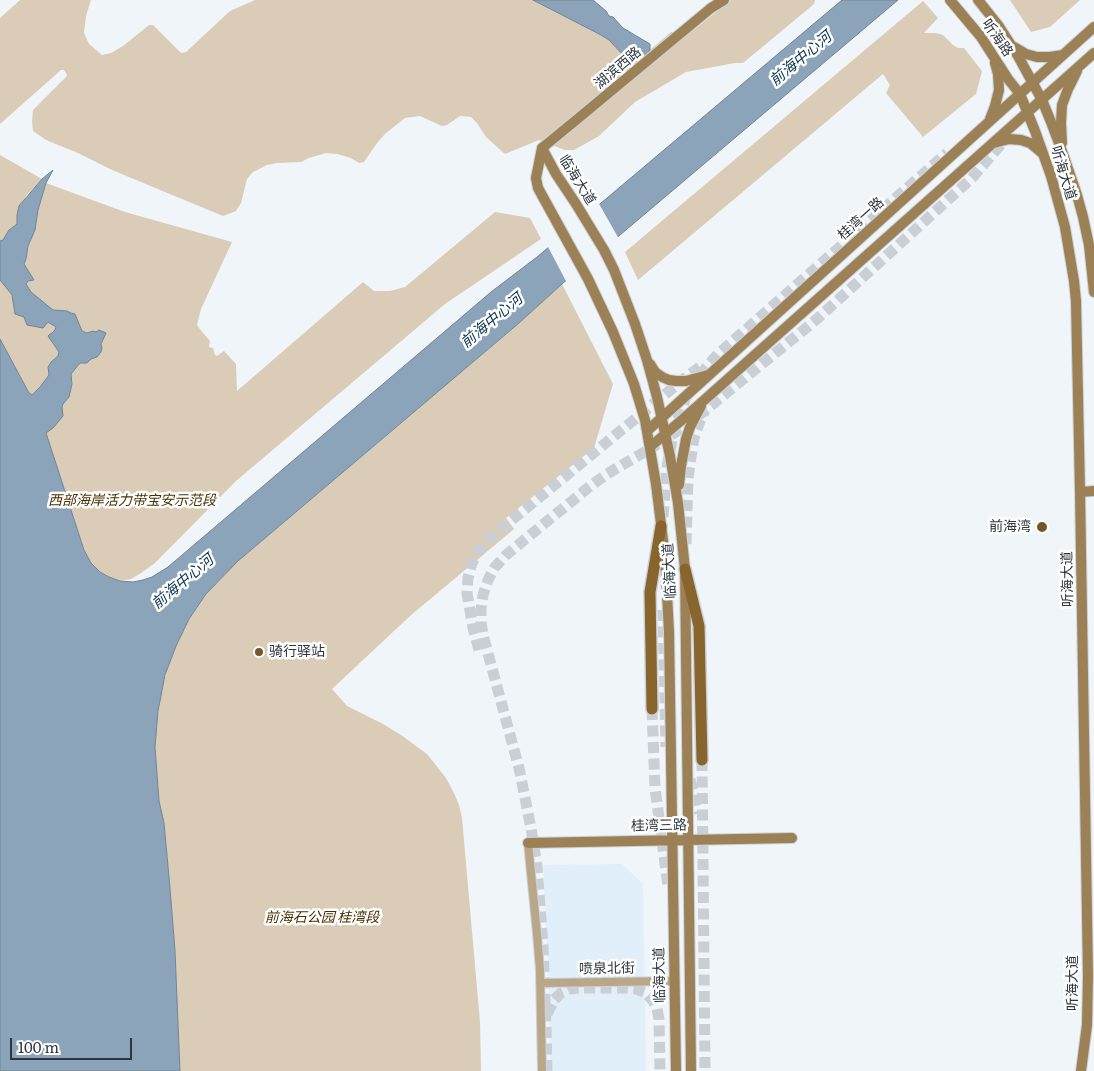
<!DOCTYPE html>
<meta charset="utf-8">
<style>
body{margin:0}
#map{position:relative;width:1094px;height:1071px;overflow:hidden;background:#f0f5fa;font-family:Literata,serif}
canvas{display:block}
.scale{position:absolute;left:10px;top:1038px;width:122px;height:22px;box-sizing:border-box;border:2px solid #2d3841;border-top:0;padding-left:6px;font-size:15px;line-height:18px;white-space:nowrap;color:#2d3841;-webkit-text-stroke:4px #fff;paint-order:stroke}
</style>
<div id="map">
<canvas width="1094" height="1071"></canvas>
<div class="scale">100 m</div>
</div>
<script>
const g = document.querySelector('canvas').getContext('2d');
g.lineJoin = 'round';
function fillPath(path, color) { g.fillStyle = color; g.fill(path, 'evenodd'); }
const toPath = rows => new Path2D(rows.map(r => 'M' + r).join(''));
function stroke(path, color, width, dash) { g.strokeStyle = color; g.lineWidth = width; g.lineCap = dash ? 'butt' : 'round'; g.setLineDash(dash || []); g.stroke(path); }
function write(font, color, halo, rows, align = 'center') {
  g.font = font + ' Literata,"Noto Sans SC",serif'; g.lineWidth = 5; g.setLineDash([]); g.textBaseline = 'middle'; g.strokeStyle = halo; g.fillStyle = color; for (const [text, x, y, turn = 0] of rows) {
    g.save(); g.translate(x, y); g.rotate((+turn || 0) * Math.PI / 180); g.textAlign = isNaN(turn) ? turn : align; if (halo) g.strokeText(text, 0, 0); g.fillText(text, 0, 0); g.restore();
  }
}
fillPath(toPath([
 [622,864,643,884,646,1071,550,1071,549,988,543,865]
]), '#e1effa');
fillPath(toPath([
 [20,0,91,0,86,16,84,33,89,44,102,55,111,53,123,46,149,25,153,25,181,53,186,52,230,11,255,0,533,0,601,35,609,40,625,57,643,60,650,50,671,32,685,32,695,29,731,0,815,0,814,4,743,63,735,63,686,72,635,102,599,136,574,150,565,150,539,140,505,154,486,137,477,123,471,117,460,116,447,125,442,126,420,116,405,118,385,134,377,143,364,162,359,163,351,158,337,154,326,153,309,158,301,162,277,163,267,165,253,172,247,179,241,203,236,211,223,216,112,170,78,153,46,140,33,131,32,122,33,110,67,76,66,73,64,70,61,70,0,124,0,18],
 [1010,0,1080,0,1050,27,1031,32],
 [923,1,938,18,924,33,936,33,943,35,953,45,958,48,964,48,982,71,976,94,923,137,886,93,890,85,883,74,638,280,625,252],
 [0,155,42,179,26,196,17,215,17,224,9,230,3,240,0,241],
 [46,183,125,212,232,242,201,309,197,325,199,328,210,341,209,347,213,348,215,355,217,356,224,351,236,364,237,391,363,282,374,291,390,291,405,287,495,212,530,218,541,239,445,304,236,481,155,563,141,573,131,579,120,581,109,577,100,572,91,563,85,552,45,432,29,393,0,339,0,280,12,295,15,313,48,322,56,327,55,330,52,333,51,341,59,352,58,356,51,362,48,370,63,404,69,397,72,384,71,374,80,363,97,357,102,348,101,344,103,339,96,332,93,331,87,333,82,331,75,314,67,311,53,310,31,292,26,284,28,281,34,280,24,264,26,259,28,246,35,230,38,210],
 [562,284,613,384,594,448,506,518,514,529,410,616,332,689,347,706,383,724,401,735,427,754,446,778,454,793,459,805,462,818,480,1022,481,1071,180,1071,175,951,170,888,164,823,159,801,155,747,156,730,161,692,170,660,182,632,189,619,206,594,238,561,519,323]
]), '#daccb7');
const water = toPath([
 [533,0,593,0,606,11,609,16,613,17,623,28,650,44,650,50,644,60,632,60,625,57,609,40,601,35,533,0],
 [842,0,898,0,562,284,519,323,238,561,206,594,189,619,176,646,165,675,158,711,155,747,159,801,164,823,170,888,175,951,180,1071,0,1071,0,339,29,393,32,395,40,387,49,375,48,367,51,362,58,356,59,352,48,336,50,334,52,333,55,330,56,327,48,322,43,328,27,325,24,317,15,314,12,295,0,280,0,241,3,240,9,230,17,224,17,215,19,206,42,179,53,170,46,183,38,210,35,230,28,246,26,259,24,264,34,280,28,281,26,284,31,292,53,310,67,311,71,313,75,314,82,331,87,333,93,331,96,332,99,330,106,333,101,344,102,348,101,352,97,357,91,359,87,363,80,363,71,374,72,384,69,397,63,404,62,407,63,416,53,428,46,433,84,550,91,563,100,572,109,577,120,581,133,582,143,580,152,577,168,567,491,292,537,257,842,0]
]);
fillPath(water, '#8ca4b9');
stroke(water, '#708495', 1);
fillPath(toPath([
 [598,202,619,239,567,283,547,245]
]), '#f0f5fa');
stroke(toPath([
 [671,435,687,425,817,319,972,178,1008,136],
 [663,517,667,467,674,430,685,400,693,385,705,369,718,354,947,153],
 [686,544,688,478,691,457,694,438,700,421,704,413],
 [663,610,666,747],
 [479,650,473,628,467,593,468,578,472,563,477,553,487,541,502,528,685,378,704,364],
 [652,709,655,788,668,886],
 [702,760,705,1071],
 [690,779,697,814],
 [547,1014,554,1000,561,993,570,989,580,988,625,988,636,989,646,993,653,1001,657,1009,659,1019,660,1071],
 [547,1071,546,1028,543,946,537,866,531,828,519,768,483,635,481,622,481,609,483,595,488,580,495,567,506,555,589,487,607,474,658,444]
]), '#c9cfd5', 11, [11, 5.5]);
const street = toPath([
 [528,843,537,934,540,970,542,1071],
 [540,983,674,981]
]);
const secondary = toPath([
 [950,0,981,37,1008,79,1020,94,1035,131,1051,176,1065,227,1074,281,1076,301,1080,492,1088,976,1087,1025,1081,1071],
 [978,0,998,25,1018,56,1042,100,1051,122,1063,154,1077,195,1083,217,1089,245,1094,292],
 [1014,47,1026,54,1037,57,1050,57,1063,55],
 [990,119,995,106,999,90,998,74,995,63],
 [994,143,1009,139,1021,140,1030,143,1042,153],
 [1062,143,1061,123,1062,105,1068,89,1077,71],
 [542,148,556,174,576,204,604,250,614,270,635,324,647,360,657,397,670,456,678,503,685,569,691,1071],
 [542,148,536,178,538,188,588,279,613,332,634,384,645,420,656,484,665,556,669,632,676,1071],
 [542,148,575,121,711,8,724,0],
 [650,364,655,372,662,377,669,380,676,381,686,381,708,375],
 [647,431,1094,27],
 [650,447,683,419,1094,53],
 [679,485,681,466,686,439,690,427,701,406],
 [1080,492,1094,491],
 [528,843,792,838]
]);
const primary = toPath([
 [685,569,699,626,702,760],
 [652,709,650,592,661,526]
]);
stroke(street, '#cdd3d9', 10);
stroke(secondary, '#cdd3d9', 12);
stroke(primary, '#cdd3d9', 14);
stroke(street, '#baa78a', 8);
stroke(secondary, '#9d8156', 10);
stroke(primary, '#88652d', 11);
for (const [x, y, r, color] of [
 [1042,527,6,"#73572a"],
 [259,652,5,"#73572a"]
]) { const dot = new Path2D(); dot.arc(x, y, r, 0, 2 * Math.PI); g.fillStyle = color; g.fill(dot); stroke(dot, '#fff', 2); }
write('14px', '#2d3841', '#fff', [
 ["听海路",997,38,55],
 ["湖滨西路",618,68,-40],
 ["听海大道",1063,173,73],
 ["临海大道",577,180,58],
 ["桂湾一路",861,219,-42],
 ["临海大道",670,571,-93],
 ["听海大道",1068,579,-91],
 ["桂湾三路",659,826,-1],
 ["喷泉北街",607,969,-1],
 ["临海大道",660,975,-91],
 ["听海大道",1073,983,-90]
]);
write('italic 14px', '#4b3100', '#fff', [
 ["西部海岸活力带宝安示范段",132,501],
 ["前海石公园 桂湾段",322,918]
]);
write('14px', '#2d3841', '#fff', [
 ["前海湾",1031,527],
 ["骑行驿站",269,652,"left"]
], 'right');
write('italic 15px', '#083452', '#fff', [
 ["前海中心河",801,59,-40],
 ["前海中心河",492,321,-40],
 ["前海中心河",183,582,-40]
]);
</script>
